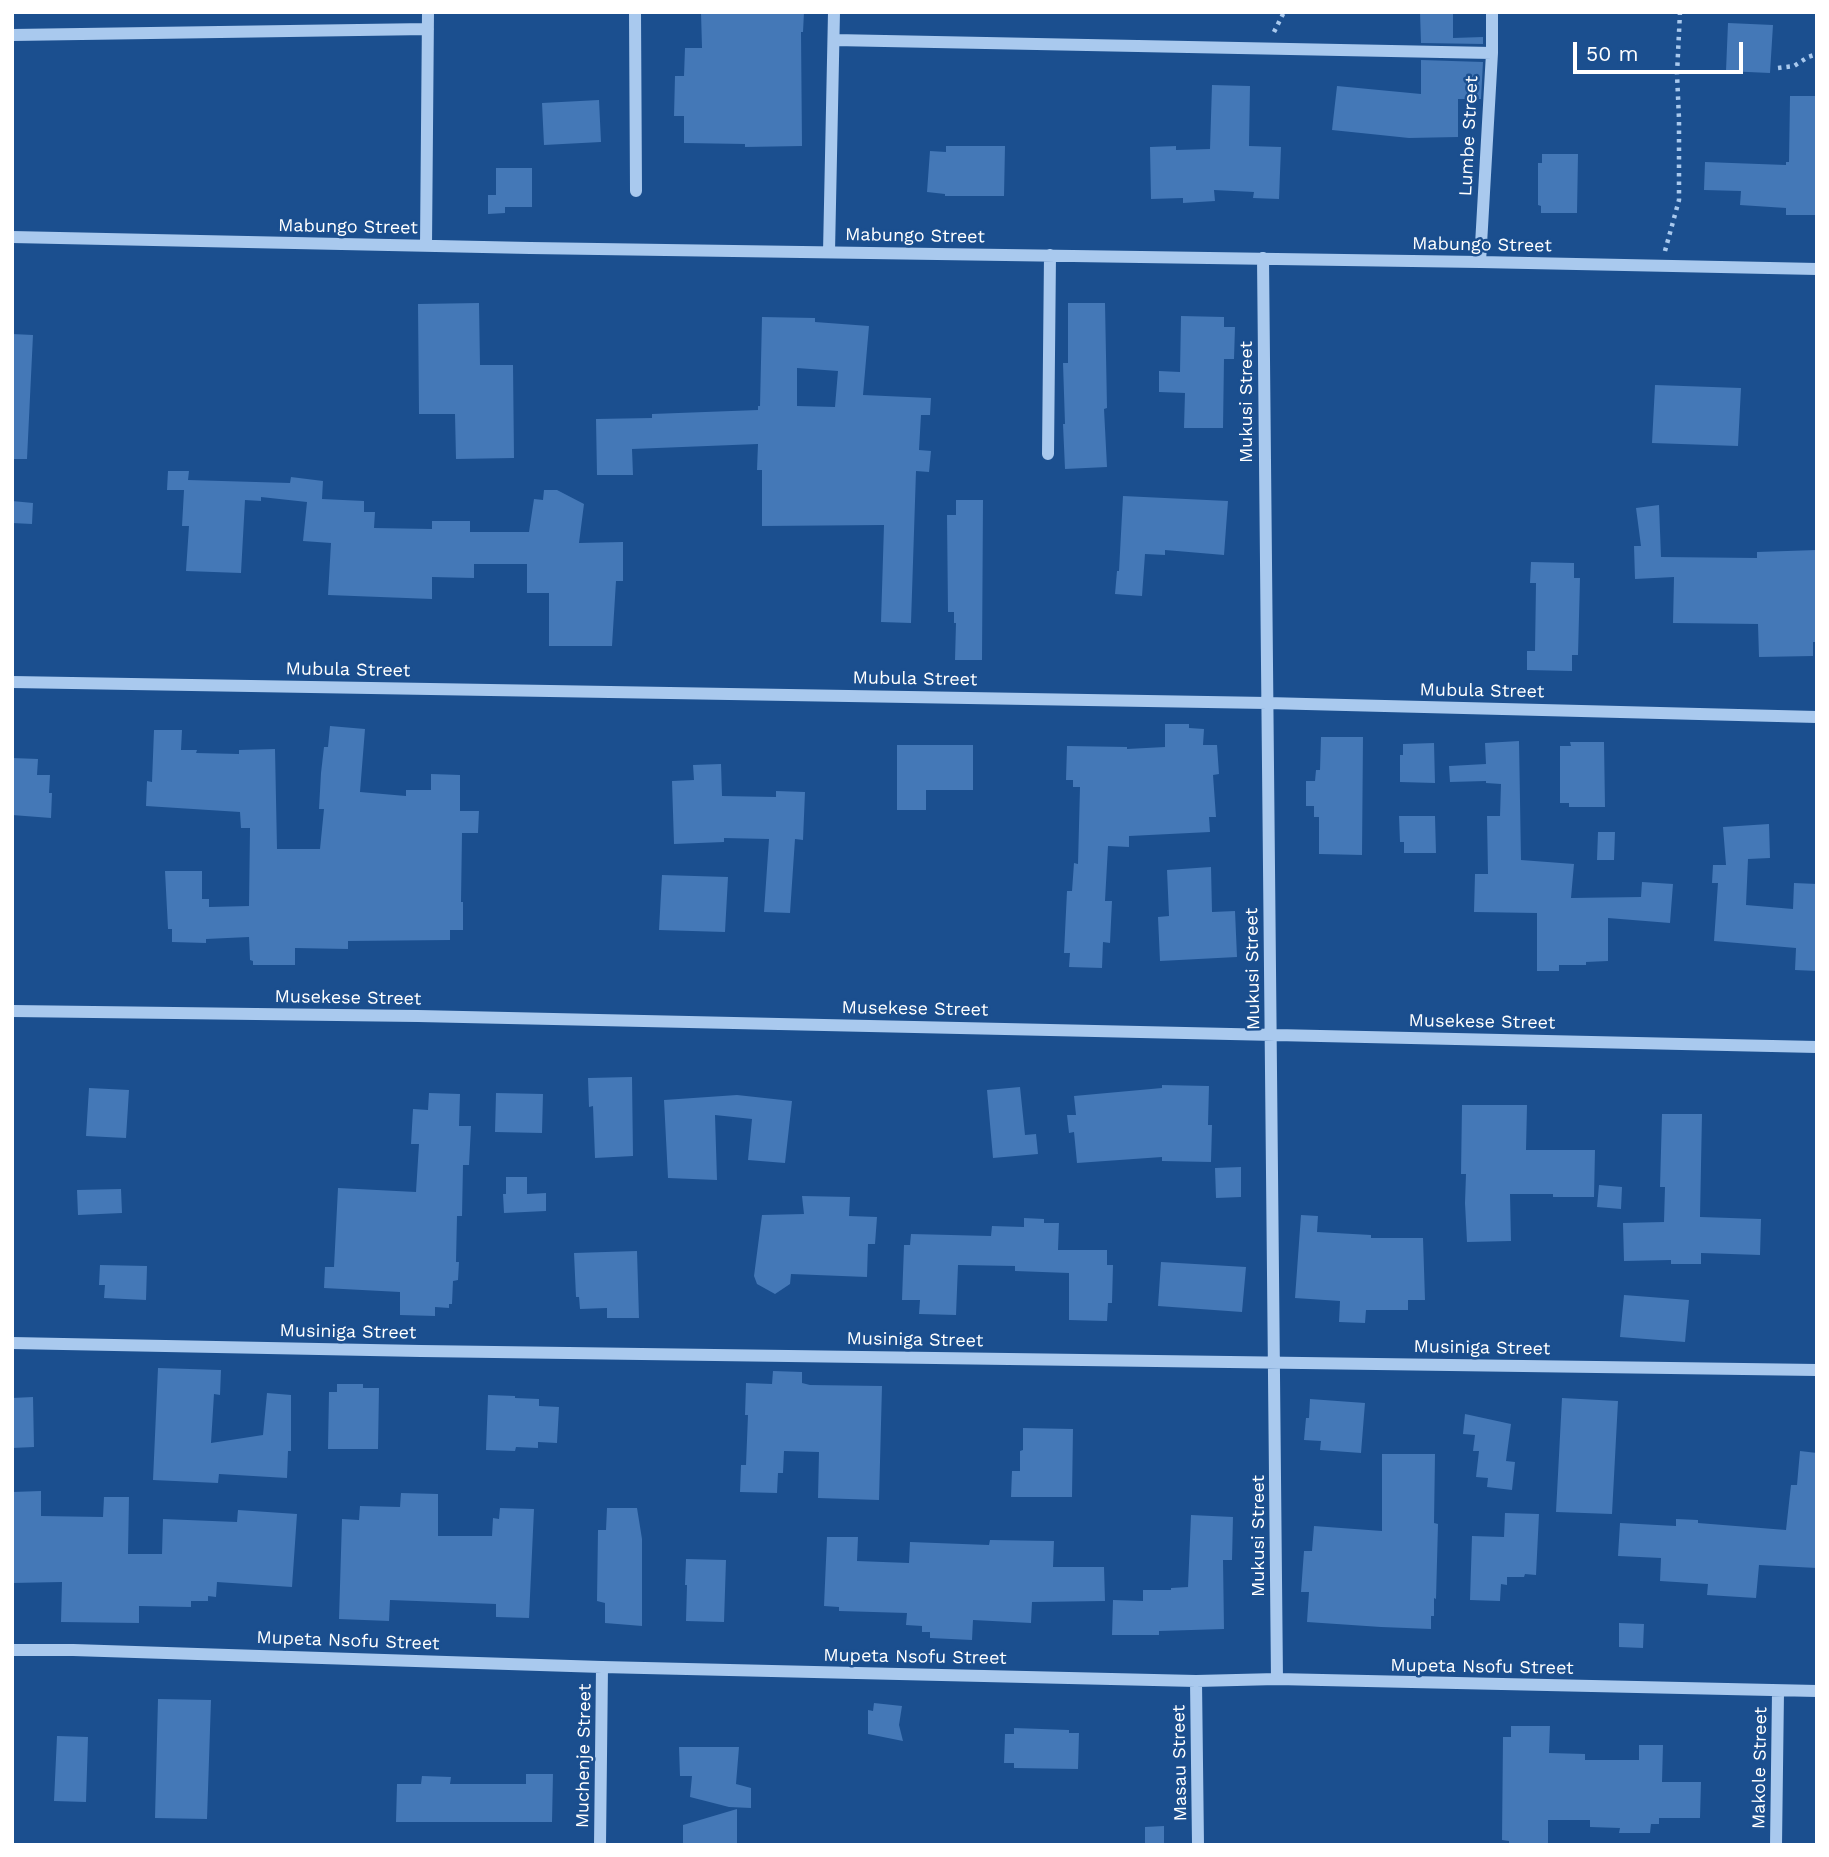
<!DOCTYPE html>
<style>
body{margin:0}
#map{position:relative;width:1829px;height:1857px;overflow:hidden;background:#1b4f8f;font-family:"Work Sans",sans-serif}
canvas{display:block}
.frame{position:absolute;inset:0;border:14px solid #fff;pointer-events:none}
.scale{position:absolute;left:1573px;top:42px;width:170px;height:32px;box-sizing:border-box;border:4px solid #fff;border-top:0;padding-left:9px;font-size:21px;line-height:24px;white-space:nowrap;color:#fff;-webkit-text-stroke:5px #1b4f8f;paint-order:stroke}
</style>
<div id="map">
<canvas width="1829" height="1857"></canvas>
<div class="frame"></div>
<div class="scale">50 m</div>
</div>
<script>
const g = document.querySelector('canvas').getContext('2d');
g.lineJoin = 'round';
function fillPath(path, color) { g.fillStyle = color; g.fill(path, 'evenodd'); }
const toPath = rows => new Path2D(rows.map(r => 'M' + r).join(''));
function stroke(path, color, width, dash) { g.strokeStyle = color; g.lineWidth = width; g.lineCap = dash ? 'butt' : 'round'; g.setLineDash(dash || []); g.stroke(path); }
function write(font, color, halo, rows, align = 'center') {
  g.font = font + ' "Work Sans",sans-serif'; g.lineWidth = 5; g.setLineDash([]); g.textBaseline = 'middle'; g.strokeStyle = halo; g.fillStyle = color; for (const [text, x, y, turn = 0] of rows) {
    g.save(); g.translate(x, y); g.rotate((+turn || 0) * Math.PI / 180); g.textAlign = isNaN(turn) ? turn : align; if (halo) g.strokeText(text, 0, 0); g.fillText(text, 0, 0); g.restore();
  }
}
fillPath(toPath([
 [701,12,804,12,803,32,801,32,802,146,745,147,745,144,684,143,684,116,674,116,675,76,684,76,685,48,702,48],
 [1420,12,1453,12,1453,38,1483,37,1483,44,1421,43],
 [1728,23,1773,25,1770,73,1726,71],
 [1421,60,1483,62,1481,99,1458,99,1458,137,1409,138,1332,130,1337,86,1421,94],
 [1212,85,1250,86,1249,146,1281,147,1279,199,1253,198,1254,192,1214,190,1215,201,1183,203,1183,198,1151,199,1150,147,1176,146,1176,150,1210,149],
 [1790,96,1817,96,1817,215,1786,215,1786,208,1740,205,1741,191,1704,190,1705,162,1786,165,1786,162,1789,162],
 [599,100,601,142,544,145,542,103],
 [946,146,1005,146,1004,196,945,196,945,194,927,192,930,151,946,152],
 [1542,154,1578,154,1577,213,1541,213,1541,206,1538,205,1538,163,1542,163],
 [496,168,532,168,532,207,505,207,505,213,488,214,488,195,496,195],
 [479,303,480,365,513,365,514,458,456,459,455,414,419,414,418,304],
 [1068,303,1105,303,1107,408,1104,409,1107,467,1065,469,1063,424,1065,424,1063,363,1068,363],
 [1181,316,1224,317,1224,327,1235,327,1234,359,1224,359,1223,428,1184,428,1185,393,1159,392,1159,371,1180,372],
 [762,317,815,318,815,322,869,326,863,395,931,398,930,415,921,415,919,450,931,451,929,472,916,471,911,623,881,622,884,525,762,526,762,470,757,470,758,444,632,449,633,475,597,475,596,419,652,418,652,414,758,410,758,406,760,406],
 [797,368,838,371,835,407,797,406],
 [12,334,33,335,27,459,12,459],
 [1655,385,1741,388,1738,446,1652,443],
 [168,471,189,471,188,480,290,483,291,477,323,481,322,499,364,501,364,512,375,512,374,528,432,529,432,521,470,521,470,532,529,532,534,499,543,500,544,490,557,490,584,504,579,543,623,542,623,581,616,581,612,646,549,646,549,593,527,593,527,564,474,564,474,578,432,577,432,599,328,595,331,543,303,541,307,502,261,497,261,501,245,500,241,573,186,571,189,526,182,526,184,490,167,490],
 [1123,496,1228,501,1224,555,1165,550,1165,555,1145,554,1142,596,1115,594,1117,571,1119,571],
 [956,500,983,500,982,660,955,660,956,623,954,623,954,612,948,612,947,515,956,515],
 [12,501,33,503,32,524,12,523],
 [1659,505,1661,557,1757,558,1757,552,1817,550,1817,642,1813,642,1813,656,1759,657,1758,624,1673,623,1674,577,1635,579,1634,546,1641,546,1636,508],
 [1531,562,1574,563,1574,578,1580,578,1578,655,1572,655,1572,671,1527,670,1527,651,1535,651,1536,583,1530,583],
 [1165,724,1189,724,1189,728,1204,729,1203,745,1217,745,1219,774,1213,775,1216,817,1209,817,1210,832,1129,836,1129,847,1108,846,1105,901,1112,901,1110,943,1103,942,1102,968,1069,967,1070,953,1064,953,1067,891,1072,891,1074,863,1078,864,1080,787,1073,787,1073,780,1066,780,1067,746,1127,747,1127,749,1165,747],
 [330,726,365,729,360,792,406,796,406,790,431,790,431,774,460,775,460,811,479,811,478,833,462,833,461,902,463,902,463,930,450,930,450,940,348,941,348,949,295,948,295,965,253,965,253,961,250,960,249,937,206,939,206,943,172,942,172,929,168,929,165,871,202,871,202,899,209,899,209,907,249,906,250,828,241,828,240,812,146,806,147,781,152,782,154,730,182,730,181,750,197,750,196,753,239,754,239,750,275,749,277,849,320,849,324,809,319,809,321,773,324,747,328,747],
 [1321,737,1363,737,1362,855,1319,854,1319,817,1314,817,1314,806,1306,806,1306,781,1315,781,1316,770,1320,770],
 [1519,741,1521,860,1574,864,1571,898,1641,897,1642,882,1673,884,1670,923,1608,918,1608,961,1586,962,1586,965,1559,965,1559,971,1537,971,1537,913,1474,912,1475,874,1488,874,1487,816,1500,816,1501,784,1486,783,1486,781,1450,782,1449,766,1486,764,1485,743],
 [1570,742,1604,742,1605,807,1569,807,1569,803,1560,803,1560,746,1571,746],
 [1434,743,1435,783,1400,782,1400,755,1403,755,1403,744],
 [897,745,973,745,973,790,926,790,926,810,897,810],
 [12,758,38,759,37,775,50,775,49,793,52,793,51,818,12,815],
 [721,764,722,796,776,797,776,791,805,792,803,840,795,839,790,913,764,912,769,839,724,838,724,842,674,844,672,781,694,780,693,765],
 [1399,816,1435,816,1436,853,1404,853,1404,842,1400,842],
 [1769,824,1770,858,1748,859,1746,905,1793,909,1794,883,1817,884,1817,971,1795,970,1796,948,1714,941,1718,883,1712,883,1713,865,1726,865,1723,827],
 [1598,832,1615,832,1614,860,1597,860],
 [1211,867,1212,912,1235,911,1237,957,1160,961,1158,917,1169,916,1167,870],
 [662,875,728,877,725,932,659,930],
 [632,1077,633,1156,595,1158,593,1106,589,1107,588,1078],
 [1162,1085,1209,1086,1208,1125,1212,1125,1211,1162,1162,1161,1162,1157,1077,1163,1074,1132,1069,1133,1067,1115,1076,1115,1074,1096,1162,1088],
 [1020,1087,1025,1135,1036,1134,1038,1154,993,1158,987,1090],
 [89,1088,129,1090,126,1138,86,1136],
 [429,1093,460,1094,459,1126,471,1126,469,1165,463,1165,462,1216,457,1216,456,1262,459,1262,458,1280,453,1281,452,1304,449,1304,449,1308,435,1307,435,1316,400,1315,400,1292,324,1288,325,1267,334,1267,338,1188,416,1192,419,1144,411,1144,413,1109,428,1110],
 [496,1093,543,1094,542,1133,495,1132],
 [737,1095,792,1101,785,1163,748,1160,752,1119,715,1115,717,1180,668,1178,664,1100],
 [1462,1105,1527,1105,1526,1150,1595,1150,1594,1197,1553,1197,1553,1194,1510,1194,1511,1241,1467,1242,1465,1203,1466,1174,1461,1174],
 [1662,1114,1702,1114,1700,1217,1761,1219,1760,1255,1701,1253,1701,1264,1671,1264,1671,1260,1624,1261,1623,1223,1664,1222,1665,1187,1660,1187],
 [1241,1167,1241,1197,1216,1198,1215,1168],
 [506,1177,527,1177,527,1194,546,1193,546,1211,504,1213,503,1194,506,1194],
 [1599,1185,1622,1187,1621,1209,1597,1207],
 [121,1189,122,1213,78,1215,77,1190],
 [802,1196,850,1197,849,1216,877,1217,875,1244,868,1244,867,1277,791,1274,790,1284,775,1294,757,1284,754,1276,762,1215,804,1214],
 [1301,1215,1318,1216,1317,1232,1371,1235,1371,1238,1423,1238,1425,1300,1408,1300,1408,1310,1366,1310,1365,1323,1339,1322,1340,1301,1295,1298],
 [1024,1218,1044,1219,1044,1223,1059,1223,1058,1250,1107,1250,1107,1265,1113,1265,1112,1303,1108,1303,1107,1321,1069,1320,1069,1273,1015,1271,1015,1266,958,1265,956,1315,919,1314,920,1300,902,1300,904,1245,910,1245,911,1234,991,1236,992,1226,1024,1227],
 [637,1251,639,1318,607,1318,607,1308,580,1309,579,1297,576,1297,574,1253],
 [1161,1262,1246,1267,1242,1312,1158,1306],
 [100,1265,147,1266,146,1300,104,1298,105,1285,99,1285],
 [1624,1295,1689,1300,1685,1342,1620,1337],
 [158,1368,221,1370,220,1395,214,1394,211,1443,263,1435,267,1393,291,1395,291,1451,288,1451,287,1478,219,1474,218,1483,153,1480],
 [773,1371,802,1372,802,1383,810,1385,882,1386,879,1500,818,1498,819,1452,784,1451,783,1473,778,1473,777,1493,740,1492,741,1465,746,1465,748,1415,745,1415,746,1383,772,1384],
 [337,1384,363,1384,363,1388,379,1388,378,1449,328,1449,329,1392,337,1392],
 [488,1395,515,1396,515,1398,539,1399,539,1406,559,1407,557,1443,538,1442,538,1448,516,1447,515,1451,486,1450],
 [33,1397,34,1447,12,1448,12,1398],
 [1562,1398,1618,1401,1612,1514,1556,1512],
 [1310,1399,1365,1403,1361,1453,1320,1450,1321,1441,1304,1440,1306,1418,1309,1418],
 [1465,1414,1511,1424,1506,1461,1515,1462,1512,1490,1487,1487,1488,1478,1476,1477,1479,1451,1473,1451,1475,1435,1463,1434],
 [1023,1428,1073,1429,1072,1497,1011,1497,1012,1471,1020,1471,1020,1451,1023,1450],
 [1800,1451,1817,1453,1817,1568,1759,1565,1756,1598,1707,1595,1708,1584,1660,1581,1661,1558,1618,1556,1620,1523,1676,1526,1676,1519,1698,1520,1698,1523,1786,1530,1791,1485,1797,1485],
 [1382,1454,1435,1454,1434,1523,1438,1524,1436,1599,1434,1598,1434,1616,1431,1616,1431,1629,1381,1627,1307,1622,1309,1592,1301,1592,1304,1551,1312,1551,1314,1526,1382,1531],
 [41,1491,41,1516,103,1517,104,1497,129,1497,128,1554,162,1554,163,1519,237,1522,238,1510,297,1514,292,1587,217,1582,216,1597,208,1596,208,1601,191,1601,191,1607,139,1606,139,1623,61,1622,62,1582,12,1583,12,1492],
 [401,1493,438,1494,438,1536,492,1536,493,1518,499,1519,500,1508,534,1509,529,1618,496,1617,496,1604,390,1600,389,1621,339,1619,342,1519,359,1520,360,1506,400,1507],
 [607,1508,637,1508,642,1539,642,1626,605,1623,605,1603,597,1601,598,1530,606,1530],
 [1505,1513,1539,1514,1536,1575,1525,1574,1524,1577,1507,1577,1507,1585,1501,1584,1500,1601,1470,1600,1472,1536,1504,1537],
 [1191,1515,1233,1517,1232,1560,1223,1560,1224,1629,1159,1631,1159,1635,1112,1635,1113,1600,1143,1601,1143,1590,1171,1590,1171,1588,1188,1587],
 [827,1537,858,1537,857,1561,909,1563,910,1542,989,1545,990,1540,1054,1541,1053,1567,1104,1567,1105,1601,1032,1602,1031,1623,973,1620,972,1640,930,1638,930,1632,922,1632,922,1626,906,1625,907,1613,839,1611,839,1607,824,1606],
 [686,1559,726,1560,724,1622,686,1621,687,1585,685,1585],
 [1619,1623,1644,1624,1643,1648,1619,1647],
 [158,1699,211,1700,207,1819,155,1818],
 [874,1703,902,1706,899,1725,903,1741,868,1734,868,1710,873,1711],
 [1511,1726,1550,1726,1549,1753,1585,1754,1585,1760,1639,1760,1639,1745,1663,1745,1662,1782,1701,1782,1700,1818,1659,1818,1659,1824,1651,1824,1650,1833,1619,1833,1620,1828,1590,1827,1590,1820,1548,1820,1548,1845,1509,1845,1509,1841,1502,1840,1503,1737,1511,1737],
 [1014,1728,1069,1730,1069,1733,1079,1733,1078,1769,1014,1768,1014,1763,1004,1763,1005,1734,1014,1734],
 [57,1736,88,1737,86,1802,54,1801],
 [679,1747,739,1747,736,1784,751,1788,751,1808,729,1807,690,1797,692,1776,680,1776],
 [526,1774,553,1774,552,1822,396,1822,397,1784,421,1784,422,1776,451,1777,450,1784,526,1784],
 [737,1809,737,1845,683,1845,683,1825],
 [1164,1826,1164,1845,1145,1845,1145,1827]
]), '#4478b7');
stroke(toPath([
 [1274,32,1284,12],
 [1778,68,1794,66,1808,57,1817,54],
 [1665,251,1679,200,1679,119,1677,74,1680,12]
]), '#a9c9ee', 4.5, [3.5, 5]);
stroke(toPath([
 [635,12,636,191],
 [12,35,428,29],
 [834,40,1492,53],
 [12,237,530,248,1480,262,1817,269],
 [426,246,428,12],
 [829,252,834,12],
 [1263,258,1277,1679],
 [1480,262,1492,53,1492,12],
 [1048,454,1050,255],
 [12,682,1267,703,1817,717],
 [12,1011,418,1016,1817,1047],
 [12,1343,421,1351,1817,1370],
 [12,1650,73,1650,602,1667,1196,1681,1277,1679,1817,1691],
 [1196,1681,1198,1845],
 [600,1845,602,1667],
 [1776,1845,1778,1692]
]), '#a9c9ee', 12);
write('18px', '#fff', '#1b4f8f', [
 ["Lumbe Street",1469,136,-87],
 ["Mabungo Street",348,227,1],
 ["Mabungo Street",915,236,1],
 ["Mabungo Street",1482,245,1],
 ["Mukusi Street",1247,402,-90],
 ["Mubula Street",348,670,1],
 ["Mubula Street",915,679,1],
 ["Mubula Street",1482,691,1],
 ["Mukusi Street",1253,969,-91],
 ["Musekese Street",348,998,1],
 ["Musekese Street",915,1009,1],
 ["Musekese Street",1482,1022,1],
 ["Musiniga Street",348,1332,1],
 ["Musiniga Street",915,1340,1],
 ["Musiniga Street",1482,1348,1],
 ["Mukusi Street",1259,1536,-90],
 ["Mupeta Nsofu Street",348,1641,2],
 ["Mupeta Nsofu Street",915,1657,1],
 ["Mupeta Nsofu Street",1482,1667,1],
 ["Muchenje Street",584,1756,-89],
 ["Masau Street",1180,1763,-91],
 ["Makole Street",1760,1768,-89]
]);
</script>
